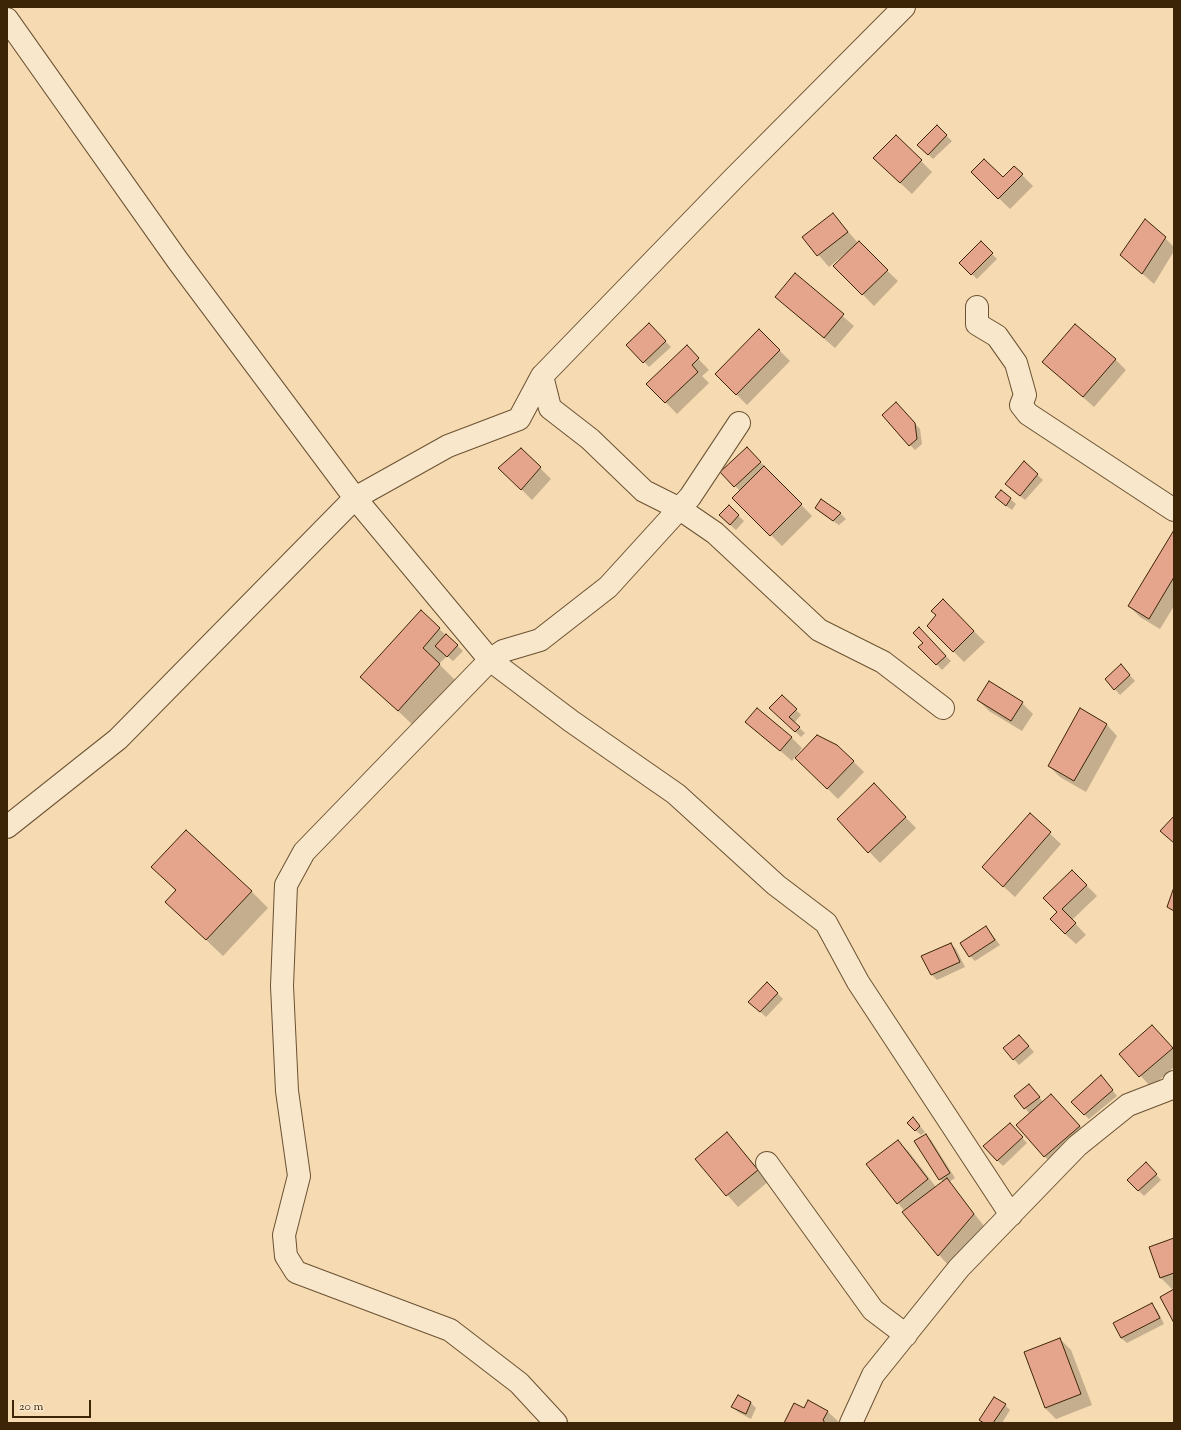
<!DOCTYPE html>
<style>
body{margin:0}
#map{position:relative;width:1181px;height:1430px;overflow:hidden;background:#f6dab1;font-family:"Sorts Mill Goudy",serif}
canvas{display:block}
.frame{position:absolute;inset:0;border:8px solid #3c2407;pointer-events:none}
.scale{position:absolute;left:12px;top:1400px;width:79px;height:18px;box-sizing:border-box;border:2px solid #3c2407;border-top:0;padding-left:5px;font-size:12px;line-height:14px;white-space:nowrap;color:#3c2407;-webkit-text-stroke:3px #f9e7cc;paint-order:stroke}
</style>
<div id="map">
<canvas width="1181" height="1430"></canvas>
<div class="frame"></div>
<div class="scale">20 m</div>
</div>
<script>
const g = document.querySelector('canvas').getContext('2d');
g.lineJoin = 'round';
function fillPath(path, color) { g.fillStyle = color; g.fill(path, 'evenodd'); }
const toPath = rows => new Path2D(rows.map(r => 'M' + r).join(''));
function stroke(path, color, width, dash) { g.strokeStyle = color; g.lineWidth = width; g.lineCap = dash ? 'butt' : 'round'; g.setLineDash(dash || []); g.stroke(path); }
fillPath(toPath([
 [937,126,952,141,933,159,918,145],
 [896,136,932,172,912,194,885,169],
 [1014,167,1033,186,1010,209,972,172,1003,178],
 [833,214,858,243,898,281,874,306,835,266,847,255,846,253,829,267,803,237],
 [1165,238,1174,247,1174,251,1154,284,1121,255],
 [981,243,997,259,977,279,960,263],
 [795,275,854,326,835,348,776,297],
 [649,325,671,347,649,367,628,345],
 [759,330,790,361,747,405,716,374],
 [687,347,709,370,702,376,709,383,677,414,648,384],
 [1115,359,1126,370,1094,407,1043,362],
 [901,409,920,429,922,444,915,450,910,445],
 [747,448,812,516,782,546,734,498,740,491,722,472],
 [1024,463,1043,480,1025,500,1011,489],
 [540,468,551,479,532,500,511,479],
 [1001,491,1016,504,1012,510,1001,502],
 [821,501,841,514,846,519,839,525,821,513,816,508],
 [729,507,744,521,736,530,726,521],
 [1174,532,1174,606,1160,629,1140,617,1129,606],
 [943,601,985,642,964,662,928,626,938,616],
 [421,612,463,651,453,661,447,656,439,664,456,681,415,727,362,677],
 [918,629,951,661,942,670,920,647,924,643],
 [1126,671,1135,681,1120,695,1106,679],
 [782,696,801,715,794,723,805,733,801,737,776,713],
 [978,700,1022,703,1033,714,1022,731,989,711],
 [747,722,791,737,802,748,796,756,797,757,853,761,864,772,838,799,795,757,792,761],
 [1107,725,1117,736,1086,792,1060,777,1049,766],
 [885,796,916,828,880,863,838,819],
 [1030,815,1061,844,1015,897,994,878],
 [153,867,251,891,268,908,223,956,183,918,176,891],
 [1072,871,1097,896,1072,920,1086,935,1076,944,1065,934,1059,912],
 [986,927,1000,945,975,961,970,956],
 [951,944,956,949,965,967,937,980,932,975,923,957],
 [767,983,783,999,766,1017,749,1002],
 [1163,1037,1174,1050,1174,1067,1151,1087,1120,1054],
 [1024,1041,1034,1052,1019,1065,1004,1048],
 [1106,1082,1117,1096,1089,1119,1072,1102],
 [1034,1090,1043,1102,1062,1106,1090,1137,1055,1168,1018,1125,1030,1114,1015,1096],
 [913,1118,925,1132,921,1135,913,1128],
 [1015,1130,1027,1143,1003,1166,997,1160],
 [727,1134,769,1181,738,1207,696,1159],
 [926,1135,931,1140,955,1178,949,1182,984,1226,949,1266,939,1255,898,1203,898,1141,909,1152,936,1187,943,1182,940,1179],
 [1151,1169,1161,1180,1144,1196,1138,1190],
 [1174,1239,1174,1288,1172,1289,1161,1278],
 [1151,1304,1157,1310,1164,1324,1127,1343,1121,1338],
 [1060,1339,1071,1350,1092,1405,1056,1419,1045,1408],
 [738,1397,751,1403,756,1408,751,1419,738,1412,733,1407],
 [1005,1405,1010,1410,1002,1423,983,1423,980,1420],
 [804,1409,828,1412,839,1422,785,1423]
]), '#0003');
const building = toPath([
 [937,125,947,135,928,155,917,145,937,125],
 [896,135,922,160,900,183,873,158,896,135],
 [984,159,1003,177,1014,166,1023,174,998,199,971,172,984,159],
 [833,213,848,232,817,256,802,237,833,213],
 [1145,219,1166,237,1142,274,1120,255,1145,219],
 [859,241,888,270,862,295,833,266,859,241],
 [981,241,993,253,971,275,959,263,981,241],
 [795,273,844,314,824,338,775,297,795,273],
 [649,323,666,341,643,363,626,345,649,323],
 [1075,324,1116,359,1083,397,1042,362,1075,324],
 [759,329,780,350,736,395,715,374,759,329],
 [687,345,699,358,692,365,698,372,665,403,646,384,687,345],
 [896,402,915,423,917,439,909,446,882,415,896,402],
 [747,447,761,462,734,487,720,472,747,447],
 [521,448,541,467,521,490,498,468,521,448],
 [1024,461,1038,474,1020,496,1005,484,1024,461],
 [764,466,802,504,770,536,732,498,764,466],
 [1001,490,1011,498,1006,506,995,497,1001,490],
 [821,499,841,513,833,521,815,508,821,499],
 [729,505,739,515,730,525,719,515,729,505],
 [1174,530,1174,577,1149,619,1128,606,1174,530],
 [943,599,974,631,953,652,927,626,936,615,931,611,943,599],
 [421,610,440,628,423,648,440,664,398,711,360,677,421,610],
 [919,627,946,656,936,665,918,647,923,643,913,633,919,627],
 [446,634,458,645,447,657,435,646,446,634],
 [1121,664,1130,675,1114,690,1105,679,1121,664],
 [989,681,1023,702,1011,721,977,700,989,681],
 [782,695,797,709,789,717,800,727,795,732,769,708,782,695],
 [757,708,792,737,780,751,745,722,757,708],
 [1080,708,1107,724,1074,781,1048,766,1080,708],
 [817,735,837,745,854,761,827,789,795,758,817,735],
 [874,783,906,817,868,853,837,819,874,783],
 [1030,813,1051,832,1003,887,982,867,1030,813],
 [1174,816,1174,843,1160,831,1174,816],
 [186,830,252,891,206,940,165,902,176,890,151,867,186,830],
 [1072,870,1087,885,1062,909,1076,923,1065,934,1050,919,1057,912,1043,898,1072,870],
 [1174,887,1174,911,1167,907,1174,887],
 [986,926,995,940,969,957,960,943,986,926],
 [951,943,960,962,931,975,921,956,951,943],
 [767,982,778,993,760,1012,748,1002,767,982],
 [1152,1025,1173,1048,1139,1077,1119,1054,1152,1025],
 [1019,1035,1029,1046,1013,1060,1003,1048,1019,1035],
 [1101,1075,1113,1090,1084,1115,1071,1102,1101,1075],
 [1029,1084,1040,1097,1024,1109,1014,1096,1029,1084],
 [1051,1094,1080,1126,1044,1157,1016,1125,1051,1094],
 [913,1117,920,1126,915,1131,907,1123,913,1117],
 [1010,1123,1023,1137,997,1161,983,1146,1010,1123],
 [727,1132,758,1170,726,1196,695,1159,727,1132],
 [926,1134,950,1173,939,1180,914,1141,926,1134],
 [898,1140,928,1179,897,1204,866,1164,898,1140],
 [1146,1162,1157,1174,1138,1191,1127,1180,1146,1162],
 [947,1178,974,1214,938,1256,902,1212,947,1178],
 [1174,1238,1174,1273,1160,1278,1149,1247,1174,1238],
 [1174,1289,1174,1323,1160,1297,1174,1289],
 [1152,1303,1160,1318,1121,1338,1113,1323,1152,1303],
 [1060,1338,1081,1394,1045,1408,1024,1352,1060,1338],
 [738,1395,751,1402,746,1414,731,1407,738,1395],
 [994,1397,1006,1404,993,1423,984,1423,979,1420,994,1397],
 [808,1400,828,1411,823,1420,825,1423,784,1423,794,1403,804,1408,808,1400]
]);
fillPath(building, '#e5a58d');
stroke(building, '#3c2407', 1);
const minor = toPath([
 [7,19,178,261,355,498,490,660,571,721,676,794,776,885,826,923,858,982,1011,1215],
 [977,307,977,324,997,336,1016,363,1025,395,1021,405,1028,414,1174,510],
 [542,376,550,408,590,439,644,491,680,509,715,533,819,630,883,662,943,708],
 [7,827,118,739,355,498,448,446,519,419,542,376,734,178,904,7],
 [767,1163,873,1310,906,1335],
 [556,1423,519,1383,450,1330,296,1272,286,1256,284,1235,299,1176,287,1091,282,986,286,885,304,852,490,660,503,651,540,640,608,587,690,497,739,423],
 [851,1423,873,1375,959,1268,1077,1146,1128,1105,1172,1088,1174,1082]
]);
stroke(minor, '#6a5232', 24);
stroke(minor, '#f9e7cc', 22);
</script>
